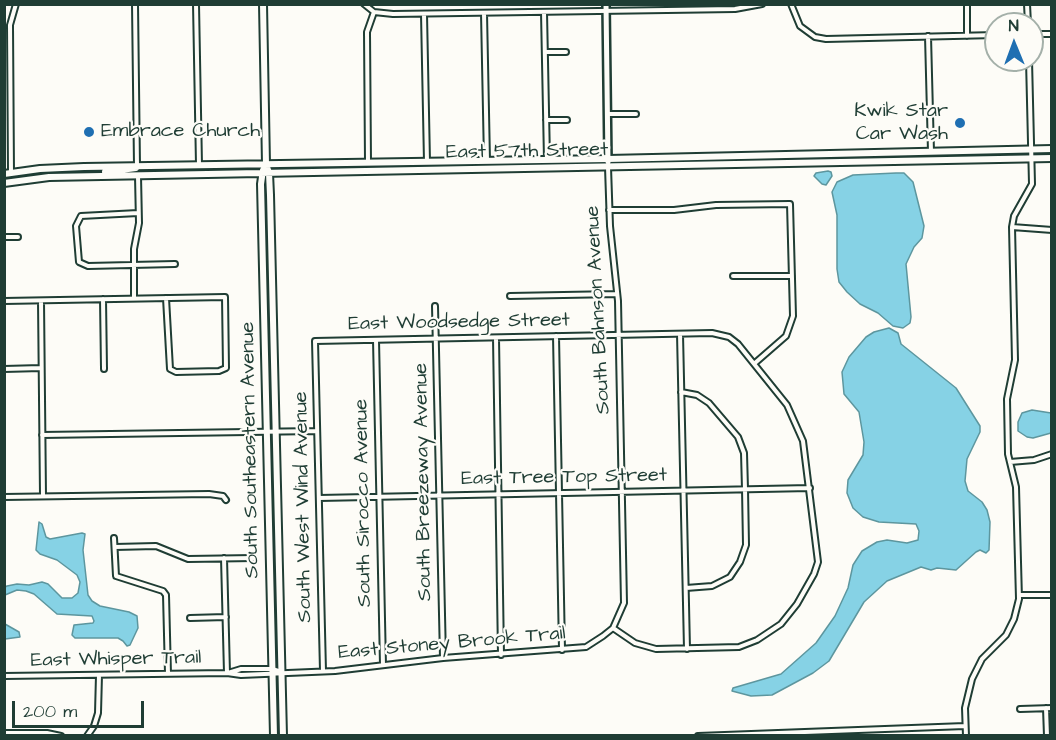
<!DOCTYPE html>
<style>
body{margin:0}
#map{position:relative;width:1056px;height:740px;overflow:hidden;background:#fdfcf7;font-family:"Architects Daughter",sans-serif}
canvas{display:block}
.frame{position:absolute;inset:0;border:6px solid #1f3d34;pointer-events:none}
.north{position:absolute;left:984px;top:12px;width:60px;height:60px;box-sizing:border-box;background:#fdfcf7;border:2px solid #a4b0a9;border-radius:50%;rotate:359deg;font-size:16px;font-weight:700;line-height:24px;text-align:center;color:#1f3d34}
.north::after{content:'';display:block;margin:auto;width:21px;height:27px;background:#1f6fb2;clip-path:polygon(50% 0,100% 100%,50% 72%,0 100%)}
.scale{position:absolute;left:12px;top:701px;width:132px;height:27px;box-sizing:border-box;border:3px solid #1f3d34;border-top:0;padding-left:8px;font-size:18px;line-height:21px;white-space:nowrap;color:#1f3d34;-webkit-text-stroke:4px #fdfcf7;paint-order:stroke}
</style>
<div id="map">
<canvas width="1056" height="740"></canvas>
<div class="frame"></div>
<div class="north">N</div>
<div class="scale">200 m</div>
</div>
<script>
const g = document.querySelector('canvas').getContext('2d');
g.lineJoin = 'round';
function fillPath(path, color) { g.fillStyle = color; g.fill(path, 'evenodd'); }
const toPath = rows => new Path2D(rows.map(r => 'M' + r).join(''));
function stroke(path, color, width, dash) { g.strokeStyle = color; g.lineWidth = width; g.lineCap = dash ? 'butt' : 'round'; g.setLineDash(dash || []); g.stroke(path); }
function write(font, color, halo, rows, align = 'center') {
  g.font = font + ' "Architects Daughter",sans-serif'; g.lineWidth = 4.5; g.setLineDash([]); g.textBaseline = 'middle'; g.strokeStyle = halo; g.fillStyle = color; for (const [text, x, y, turn = 0] of rows) {
    g.save(); g.translate(x, y); g.rotate((+turn || 0) * Math.PI / 180); g.textAlign = isNaN(turn) ? turn : align; if (halo) g.strokeText(text, 0, 0); g.fillText(text, 0, 0); g.restore();
  }
}
const water = toPath([
 [828,171,831,172,832,176,826,185,822,184,814,176,816,173,828,171],
 [896,173,904,173,913,182,924,226,922,238,914,247,906,264,911,317,910,323,903,328,893,326,878,313,860,304,847,292,839,282,837,269,837,215,832,192,837,182,853,175,896,173],
 [889,328,898,333,901,344,956,388,980,426,980,432,967,459,965,481,968,491,982,502,987,510,990,522,989,550,986,553,980,550,976,552,956,570,937,568,931,570,921,567,887,581,864,602,829,661,813,673,772,695,751,696,732,691,733,688,781,674,816,643,835,616,848,588,853,565,862,551,877,542,887,540,907,543,918,540,919,531,916,524,879,522,863,517,853,508,847,493,848,480,863,455,864,442,859,412,844,394,842,372,849,357,866,337,874,332,889,328],
 [1032,410,1051,413,1051,433,1033,438,1027,437,1018,431,1018,422,1022,413,1032,410],
 [39,522,42,524,46,537,50,539,82,533,85,534,83,550,88,595,92,601,100,606,129,612,137,616,138,628,130,645,127,646,123,641,118,638,75,638,72,635,74,625,93,623,94,621,92,616,57,614,34,594,26,591,17,590,5,595,5,587,7,586,17,584,29,585,42,582,48,584,62,598,72,598,78,593,80,582,77,575,57,560,40,554,36,550,39,522],
 [5,624,19,632,20,637,5,639,5,624]
]);
fillPath(water, '#86d2e5');
stroke(water, '#5d969e', 1.5);
const minor = toPath([
 [135,4,137,166],
 [196,4,199,165],
 [364,4,374,12,393,14,735,9,762,4],
 [791,4,800,26,815,37,826,39,996,35],
 [967,4,967,36],
 [1027,4,1028,24],
 [544,12,547,160],
 [484,13,487,161],
 [424,14,427,162],
 [1032,34,1052,34],
 [928,36,931,152],
 [545,52,566,52],
 [607,114,636,114],
 [546,120,567,120],
 [368,162,367,32,374,12],
 [11,173,10,25,16,4],
 [609,210,674,210,716,205,790,204,793,316,786,336,755,363],
 [138,213,81,216,76,226,79,262,88,266,175,264],
 [1012,227,1052,230],
 [4,237,18,237],
 [733,276,792,276],
 [510,296,617,294],
 [134,298,134,249,139,223,138,176],
 [103,299,104,369],
 [4,301,225,297,226,368,219,371,176,372,170,369,166,298],
 [41,301,43,496],
 [435,306,443,658],
 [680,334,687,649],
 [556,336,562,650],
 [496,338,501,655],
 [376,340,383,665],
 [4,369,41,368],
 [681,392,697,395,709,403,738,437,744,453,745,489,746,545,740,562,730,577,712,586,686,588],
 [42,435,317,431],
 [1010,462,1034,460,1052,454],
 [4,497,209,494,223,496,226,500],
 [319,498,810,488],
 [114,538,116,576,163,591,166,595,168,674],
 [115,547,156,546,188,559,254,558],
 [224,558,227,673],
 [1019,595,1052,595],
 [190,618,226,617],
 [323,671,315,341,712,333,729,337,738,344,787,405,803,441,818,562,814,574,797,604,781,624,757,640,739,647,656,649,635,643,613,628],
 [228,673,241,669,272,669,282,672],
 [4,676,227,673,241,675,335,671,443,658,586,647,603,636,613,628,624,603,618,301,610,226,608,167],
 [1046,708,1047,736],
 [1020,709,1052,708],
 [4,733,47,733,61,736],
 [87,736,94,726,98,713,99,675],
 [698,736,965,726],
 [966,736,965,708,972,679,982,659,1006,635,1014,619,1019,599,1016,487,1008,454,1007,399,1015,360,1012,227,1014,216,1032,184,1029,60]
]);
const tertiary = toPath([
 [606,4,608,162]
]);
const secondary = toPath([
 [263,4,266,164,269,173,270,195,283,736],
 [263,170,261,184,274,736],
 [105,172,136,168],
 [4,174,40,169,84,167,608,159,1052,149],
 [4,183,49,177,1052,158]
]);
stroke(minor, '#1f3d34', 8);
stroke(tertiary, '#1f3d34', 10);
stroke(secondary, '#1f3d34', 10);
stroke(minor, '#fdfcf7', 4);
stroke(tertiary, '#fdfcf7', 5);
stroke(secondary, '#fdfcf7', 6);
for (const [x, y, r, color] of [
 [960,123,6,"#1f6fb2"],
 [89,132,6,"#1f6fb2"]
]) { const dot = new Path2D(); dot.arc(x, y, r, 0, 2 * Math.PI); g.fillStyle = color; g.fill(dot); stroke(dot, '#fdfcf7', 2); }
write('20px', '#1f3d34', '#fdfcf7', [
 ["Kwik Star",948,112],
 ["Car Wash",948,135],
 ["Embrace Church",101,132,"left"]
], 'right');
write('20px', '#1f3d34', '#fdfcf7', [
 ["East 57th Street",527,152,-1],
 ["South Bahnson Avenue",599,310,-93],
 ["East Woodsedge Street",459,323,-1],
 ["South Southeastern Avenue",251,450,-91],
 ["East Tree Top Street",564,478,-1],
 ["South Breezeway Avenue",424,482,-91],
 ["South Sirocco Avenue",364,503,-91],
 ["South West Wind Avenue",304,507,-91],
 ["East Stoney Brook Trail",452,644,-5],
 ["East Whisper Trail",116,660,-1]
]);
</script>
